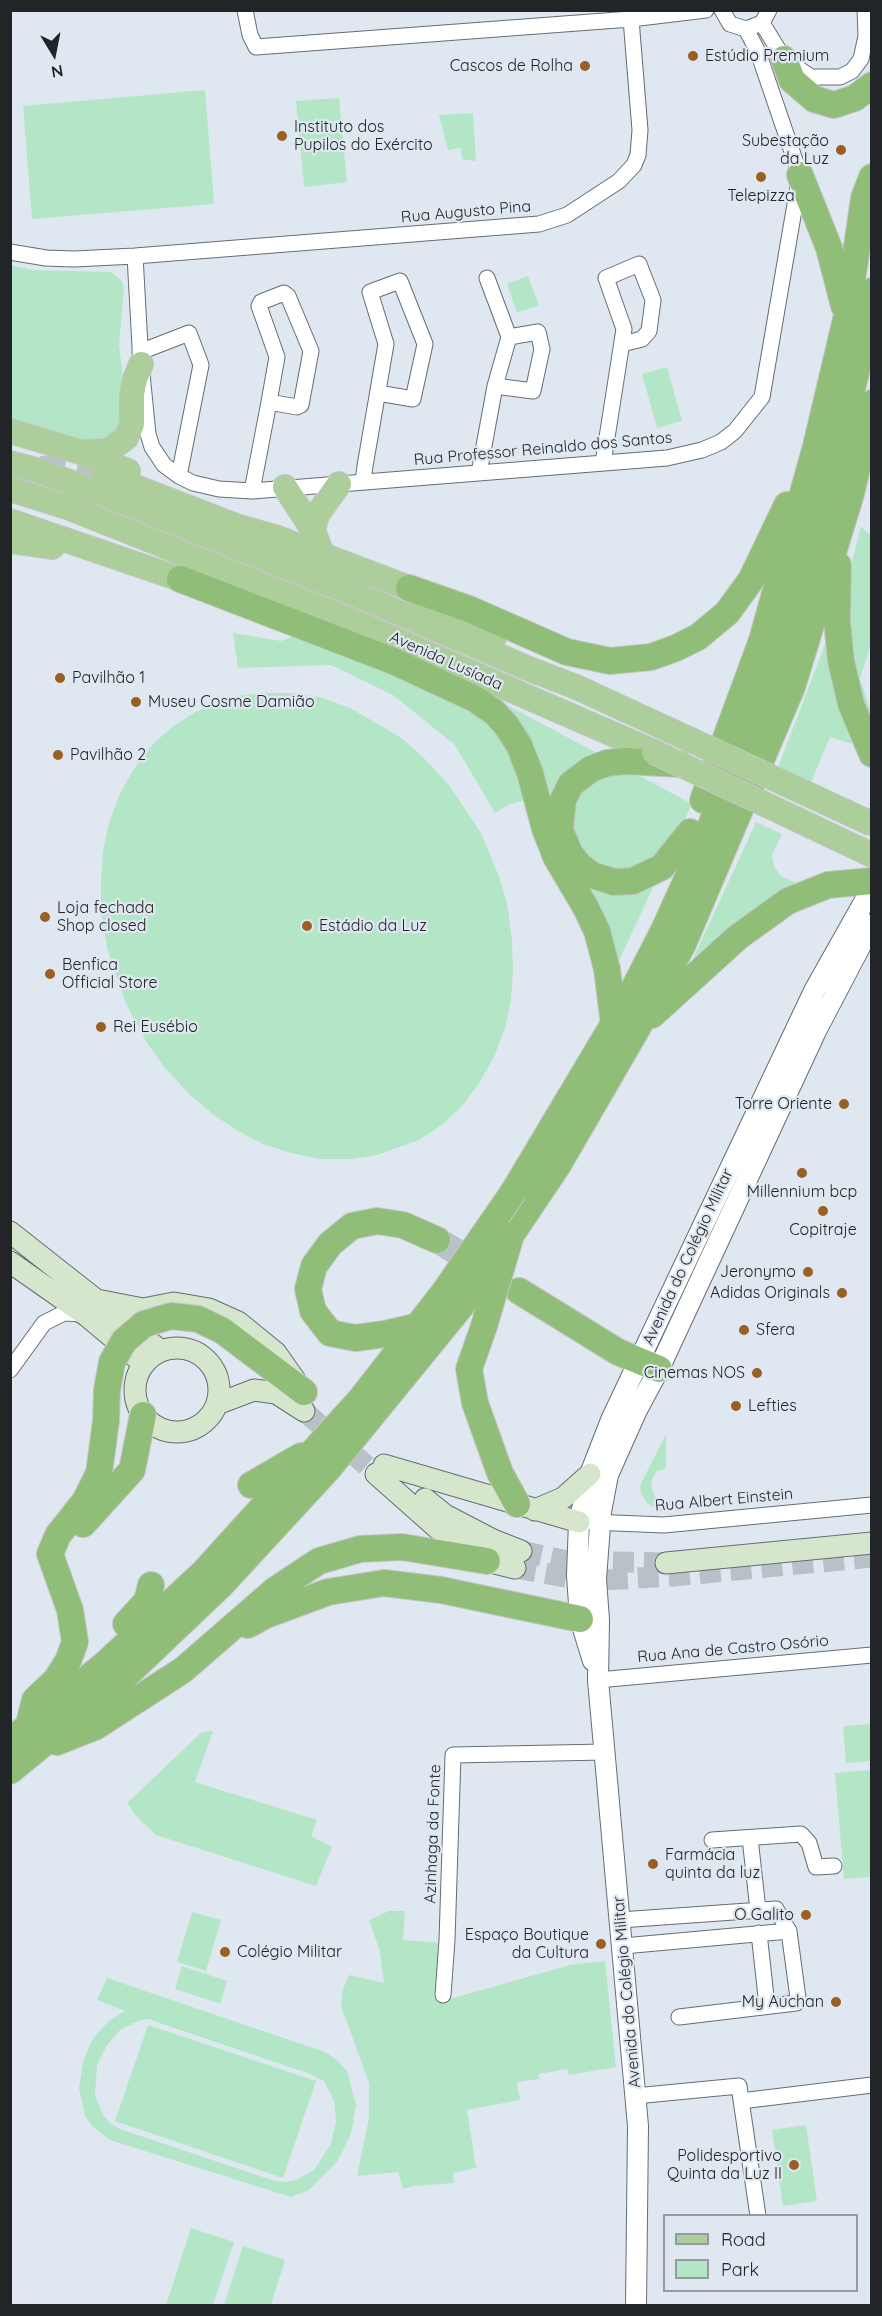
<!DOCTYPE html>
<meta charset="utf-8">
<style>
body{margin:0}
#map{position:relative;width:882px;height:2316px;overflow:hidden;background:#dfe8f0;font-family:Quicksand,sans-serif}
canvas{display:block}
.frame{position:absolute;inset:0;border:12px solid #222528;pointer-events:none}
.legend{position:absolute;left:663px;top:2214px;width:195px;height:78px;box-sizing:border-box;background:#dfe8f0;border:2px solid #939aa0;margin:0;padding:8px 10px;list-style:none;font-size:18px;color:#222528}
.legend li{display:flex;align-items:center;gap:12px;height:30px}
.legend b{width:30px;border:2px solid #939aa0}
.north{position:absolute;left:24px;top:24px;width:60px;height:60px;-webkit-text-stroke:4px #dfe8f0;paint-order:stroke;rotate:170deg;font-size:16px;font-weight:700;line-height:24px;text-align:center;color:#222528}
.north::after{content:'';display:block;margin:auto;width:21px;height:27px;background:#222528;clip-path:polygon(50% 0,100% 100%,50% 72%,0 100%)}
</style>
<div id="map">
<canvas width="882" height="2316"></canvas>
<div class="frame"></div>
<ul class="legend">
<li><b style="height:8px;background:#acce9a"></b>Road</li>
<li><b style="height:16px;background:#b3e6c7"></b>Park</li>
</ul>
<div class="north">N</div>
</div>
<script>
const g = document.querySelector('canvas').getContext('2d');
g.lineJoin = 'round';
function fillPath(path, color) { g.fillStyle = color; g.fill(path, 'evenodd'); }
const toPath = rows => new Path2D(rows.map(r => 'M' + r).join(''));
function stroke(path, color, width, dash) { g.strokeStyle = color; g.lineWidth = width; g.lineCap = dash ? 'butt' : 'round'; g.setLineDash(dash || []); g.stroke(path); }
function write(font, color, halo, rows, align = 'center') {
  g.font = font + ' Quicksand,sans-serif'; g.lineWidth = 4.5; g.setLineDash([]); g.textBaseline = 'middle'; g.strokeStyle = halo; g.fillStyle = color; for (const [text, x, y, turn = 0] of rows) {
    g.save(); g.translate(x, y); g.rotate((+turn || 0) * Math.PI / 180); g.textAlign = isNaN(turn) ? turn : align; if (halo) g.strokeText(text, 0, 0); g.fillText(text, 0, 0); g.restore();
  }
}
fillPath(toPath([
 [205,90,214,204,32,219,23,106],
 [339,98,347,182,304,187,296,101],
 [473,113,476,161,462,159,461,148,448,150,439,115],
 [10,265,32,270,111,272,122,281,124,288,119,345,128,417,125,426,102,446,11,423],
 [528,276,539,305,517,313,507,284],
 [667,367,682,421,657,428,642,374],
 [861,526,865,531,872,535,871,644,860,679,871,711,870,727,854,685,844,593],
 [831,629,859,746,830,737,810,785,777,770],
 [233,633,281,641,295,636,393,644,692,804,616,967,543,795,508,805,495,813,455,745,393,695,331,665,238,668],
 [261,693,293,693,323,698,350,708,400,737,423,757,449,785,481,833,498,874,507,903,512,941,513,972,511,1000,505,1028,495,1055,480,1082,461,1107,443,1124,419,1140,377,1155,353,1159,320,1159,291,1153,263,1144,238,1131,214,1115,190,1095,164,1067,147,1043,126,1004,107,948,101,910,101,880,103,851,109,823,119,796,133,770,153,744,171,728,195,712,237,696],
 [756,822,782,834,772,855,774,867,781,876,803,886,682,983],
 [666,1434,666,1468,656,1472,651,1482,653,1493,657,1498,666,1501,666,1512,659,1511,647,1503,641,1493,640,1485],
 [871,1724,871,1761,846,1763,843,1726],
 [213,1731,195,1782,317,1820,311,1836,332,1847,316,1886,156,1835,138,1818,127,1803,202,1732],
 [871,1770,871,1877,844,1879,835,1773],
 [389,1911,405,1911,403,1940,441,1943,434,1996,450,1999,570,1965,605,1961,616,2067,569,2075,567,2069,539,2074,539,2079,517,2082,520,2100,467,2110,476,2168,453,2173,454,2183,414,2186,403,2189,398,2172,357,2176,369,2118,369,2083,341,2006,343,1989,349,1975,384,1983,380,1952,369,1920],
 [192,1912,221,1920,206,1971,177,1962],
 [182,1966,227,1981,220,2004,175,1989],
 [107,1978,325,2052,337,2060,347,2071,356,2105,351,2134,337,2162,309,2190,291,2197,110,2140,92,2126,85,2116,79,2088,83,2062,90,2044,97,2033,110,2020,125,2011,97,2000],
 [148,2019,310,2074,324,2081,334,2100,336,2122,331,2144,314,2170,296,2180,285,2182,275,2181,120,2129,111,2124,103,2115,95,2096,97,2065,107,2045,121,2029,141,2020],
 [148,2025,316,2081,283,2178,115,2121],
 [806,2125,817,2201,783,2206,772,2130],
 [191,2228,234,2242,213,2305,166,2305],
 [243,2246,285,2260,271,2305,224,2305]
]), '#b3e6c7');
stroke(toPath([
 [304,1411,376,1474],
 [521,1551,567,1561,666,1563],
 [515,1568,588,1581,673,1576,872,1557]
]), '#b9c1c8', 21, [21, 10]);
stroke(toPath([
 [41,468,53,467,104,475]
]), '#b9c1c8', 24, [24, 12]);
stroke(toPath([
 [437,1240,485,1269]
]), '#b9c1c8', 26, [26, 13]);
const minor = toPath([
 [245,10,250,35,256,47,631,19,706,10],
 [722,10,730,24,746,29,762,23,769,10],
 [762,23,784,59,811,77,840,77,852,71,861,59,866,36,865,10],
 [10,252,46,258,74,259,135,256,539,224,567,215,619,181,634,165,638,155,640,130,631,19],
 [135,256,141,364,148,434,152,447,164,465,179,476,193,483,219,489,252,491,667,458,702,450,721,442,735,431,762,397,800,175,758,52,746,29],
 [140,352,189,333,201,365,179,476],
 [495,386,533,391,542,349,538,332,509,337],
 [603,463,624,329,606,278,639,264,653,300,649,331,642,339,622,344],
 [479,473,495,386,509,337,487,278],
 [363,481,365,466,386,344,370,292,400,281,425,344,413,399,378,393],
 [252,491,269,402,277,357,259,306,261,302,284,293,288,296,311,351,301,405,297,407,269,402],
 [10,1370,44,1323,64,1313,83,1314],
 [591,1522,664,1525,872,1505],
 [598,1680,872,1655],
 [750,1838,758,1910],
 [712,1840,801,1834,809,1843,816,1867,834,1866],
 [620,1920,776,1909,789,1931,798,1998,796,2003,679,2017],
 [759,1933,767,2006],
 [623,1946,789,1931],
 [443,1995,447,1940,453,1755,605,1752],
 [635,2096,739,2086,758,2216],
 [741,2101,872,2085]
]);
const tertiary = toPath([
 [593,1661,580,1619,577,1575,579,1522,590,1474,611,1420,814,991,872,888],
 [636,2306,638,2126,598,1680,599,1620,596,1579,601,1512,608,1475,637,1410,659,1369,816,1031,872,924]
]);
const secondary = toPath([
 [10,1232,161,1351],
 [10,1262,87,1316,144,1364],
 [97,1300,143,1309,174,1303,209,1309,238,1322,276,1353,295,1380],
 '135 1390a42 42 0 1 1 84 0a42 42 0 1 1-84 0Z',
 [217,1404,254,1390,276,1393,304,1411],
 [384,1465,579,1522],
 [376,1474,437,1528,487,1561,515,1568],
 [425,1499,445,1515,493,1540,521,1551],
 [535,1510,563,1498,590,1474],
 [666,1563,872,1543]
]);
const primary = toPath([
 [10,431,80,452,128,471],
 [83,452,108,451,126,438,132,424,132,394,135,379,141,364],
 [10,463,37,470,116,499,365,598,527,668,576,687,665,728],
 [104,475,236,526,275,537,409,588,462,622,494,638],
 [285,487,313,530,322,554],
 [10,489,67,507,348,619,654,752],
 [10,521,180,579,200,583],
 [313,530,317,515,339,484],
 [10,541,52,547],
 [756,800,872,855]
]);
const trunk = toPath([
 [784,59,792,80,814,99,834,105,855,98,872,85],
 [800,175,829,248,844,306],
 [838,565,837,621,841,661,851,704,872,754],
 [180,579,393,661,475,699,494,712,506,725,519,745,530,773,545,829,556,857,586,908,597,931,607,969,614,1025],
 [409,588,469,609,567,652,610,661,651,657,676,648,698,637,727,613,751,580,787,505],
 [680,764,625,761,607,763,591,769,571,784,563,800,560,830,570,854,580,866,592,875,614,882,633,881,662,867,690,832],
 [703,800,762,640,816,446,847,315,864,198,872,177],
 [652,1015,738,937,788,901,828,885,872,881],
 [514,1191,628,1000,663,932,704,842,745,744,781,645,828,491,861,351,872,291],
 [511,1235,558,1165,638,1027,683,944,792,687,851,494,872,403],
 [519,1291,618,1352,659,1369],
 [419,1326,385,1334,355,1338,330,1333,313,1311,308,1289,314,1266,330,1244,352,1226,377,1221,403,1225,437,1240],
 [484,1326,469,1369,475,1403,500,1473,517,1504],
 [223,1331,304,1392],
 [251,1485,301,1456],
 [83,1524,132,1470,143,1415],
 [126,1624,147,1601,151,1585],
 [248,1625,266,1615,328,1592,384,1583,441,1590,580,1619],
 [29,1724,35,1700,56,1680,68,1661,75,1642,70,1610,50,1554,58,1535,85,1501,99,1473,106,1421],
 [10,1741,104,1665,204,1572,360,1400,445,1291],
 [57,1742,95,1727,183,1670,275,1590,319,1561,360,1549,402,1547,487,1561],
 [10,1771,120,1681,222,1584,329,1468,462,1305]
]);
stroke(minor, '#656d74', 17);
stroke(tertiary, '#656d74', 22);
stroke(secondary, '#656d74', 23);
stroke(primary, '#c6c6c7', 26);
stroke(trunk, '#c6c6c7', 28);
stroke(minor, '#fff', 15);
stroke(tertiary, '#fff', 20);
stroke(secondary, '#d6e6cd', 21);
stroke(primary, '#acce9a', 24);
stroke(trunk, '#90be78', 26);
const primaryBridge = toPath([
 [665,728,872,824],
 [654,752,756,800]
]);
const trunkBridge = toPath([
 [445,1291,514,1191],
 [462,1305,498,1254],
 [484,1326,511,1235],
 [106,1421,107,1390,112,1362,124,1341,144,1324,171,1316,198,1319,223,1331]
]);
stroke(primaryBridge, '#c6c6c7', 26, []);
stroke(trunkBridge, '#c6c6c7', 28, []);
stroke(primaryBridge, '#acce9a', 24);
stroke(trunkBridge, '#90be78', 26);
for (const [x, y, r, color] of [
 [693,56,6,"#9b5e23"],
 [585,66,6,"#9b5e23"],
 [282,136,6,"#9b5e23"],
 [841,150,6,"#9b5e23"],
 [761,177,6,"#9b5e23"],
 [60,678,6,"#9b5e23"],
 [136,702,6,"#9b5e23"],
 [58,755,6,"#9b5e23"],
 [45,917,6,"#9b5e23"],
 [307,926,6,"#9b5e23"],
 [50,974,6,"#9b5e23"],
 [101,1027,6,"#9b5e23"],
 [844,1104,6,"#9b5e23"],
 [802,1173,6,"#9b5e23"],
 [823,1211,6,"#9b5e23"],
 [808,1272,6,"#9b5e23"],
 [842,1293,6,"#9b5e23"],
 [744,1330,6,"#9b5e23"],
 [757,1373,6,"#9b5e23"],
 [736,1406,6,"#9b5e23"],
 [653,1864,6,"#9b5e23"],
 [806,1915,6,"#9b5e23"],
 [601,1944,6,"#9b5e23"],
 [225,1952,6,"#9b5e23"],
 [836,2002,6,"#9b5e23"],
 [794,2165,6,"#9b5e23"]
]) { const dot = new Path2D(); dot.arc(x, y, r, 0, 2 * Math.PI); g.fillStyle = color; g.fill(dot); stroke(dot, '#dfe8f0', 2); }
write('16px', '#222528', '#dfe8f0', [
 ["Estúdio Premium",705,56],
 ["Cascos de Rolha",573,66,"right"],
 ["Instituto dos",294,127],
 ["Pupilos do Exército",294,145],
 ["Subestação",829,141,"right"],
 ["da Luz",829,159,"right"],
 ["Telepizza",761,196,"center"],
 ["Pavilhão 1",72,678],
 ["Museu Cosme Damião",148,702],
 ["Pavilhão 2",70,755],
 ["Loja fechada",57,908],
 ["Shop closed",57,926],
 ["Estádio da Luz",319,926],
 ["Benfica",62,965],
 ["Official Store",62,983],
 ["Rei Eusébio",113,1027],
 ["Torre Oriente",832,1104,"right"],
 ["Millennium bcp",802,1192,"center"],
 ["Copitraje",823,1230,"center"],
 ["Jeronymo",796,1272,"right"],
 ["Adidas Originals",830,1293,"right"],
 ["Sfera",756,1330],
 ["Cinemas NOS",745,1373,"right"],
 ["Lefties",748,1406],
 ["Farmácia",665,1855],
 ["quinta da luz",665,1873],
 ["O Galito",794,1915,"right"],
 ["Espaço Boutique",589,1935,"right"],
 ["da Cultura",589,1953,"right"],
 ["Colégio Militar",237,1952],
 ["My Auchan",824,2002,"right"],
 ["Polidesportivo",782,2156,"right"],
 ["Quinta da Luz II",782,2174,"right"]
], 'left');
write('16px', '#222528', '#dfe8f0', [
 ["Rua Augusto Pina",466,212,-5],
 ["Rua Professor Reinaldo dos Santos",543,449,-5],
 ["Avenida Lusíada",446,661,24],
 ["Avenida do Colégio Militar",688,1257,-65],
 ["Rua Albert Einstein",724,1500,-5],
 ["Rua Ana de Castro Osório",733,1649,-5],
 ["Azinhaga da Fonte",433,1834,-88],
 ["Avenida do Colégio Militar",627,1992,-95]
]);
</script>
